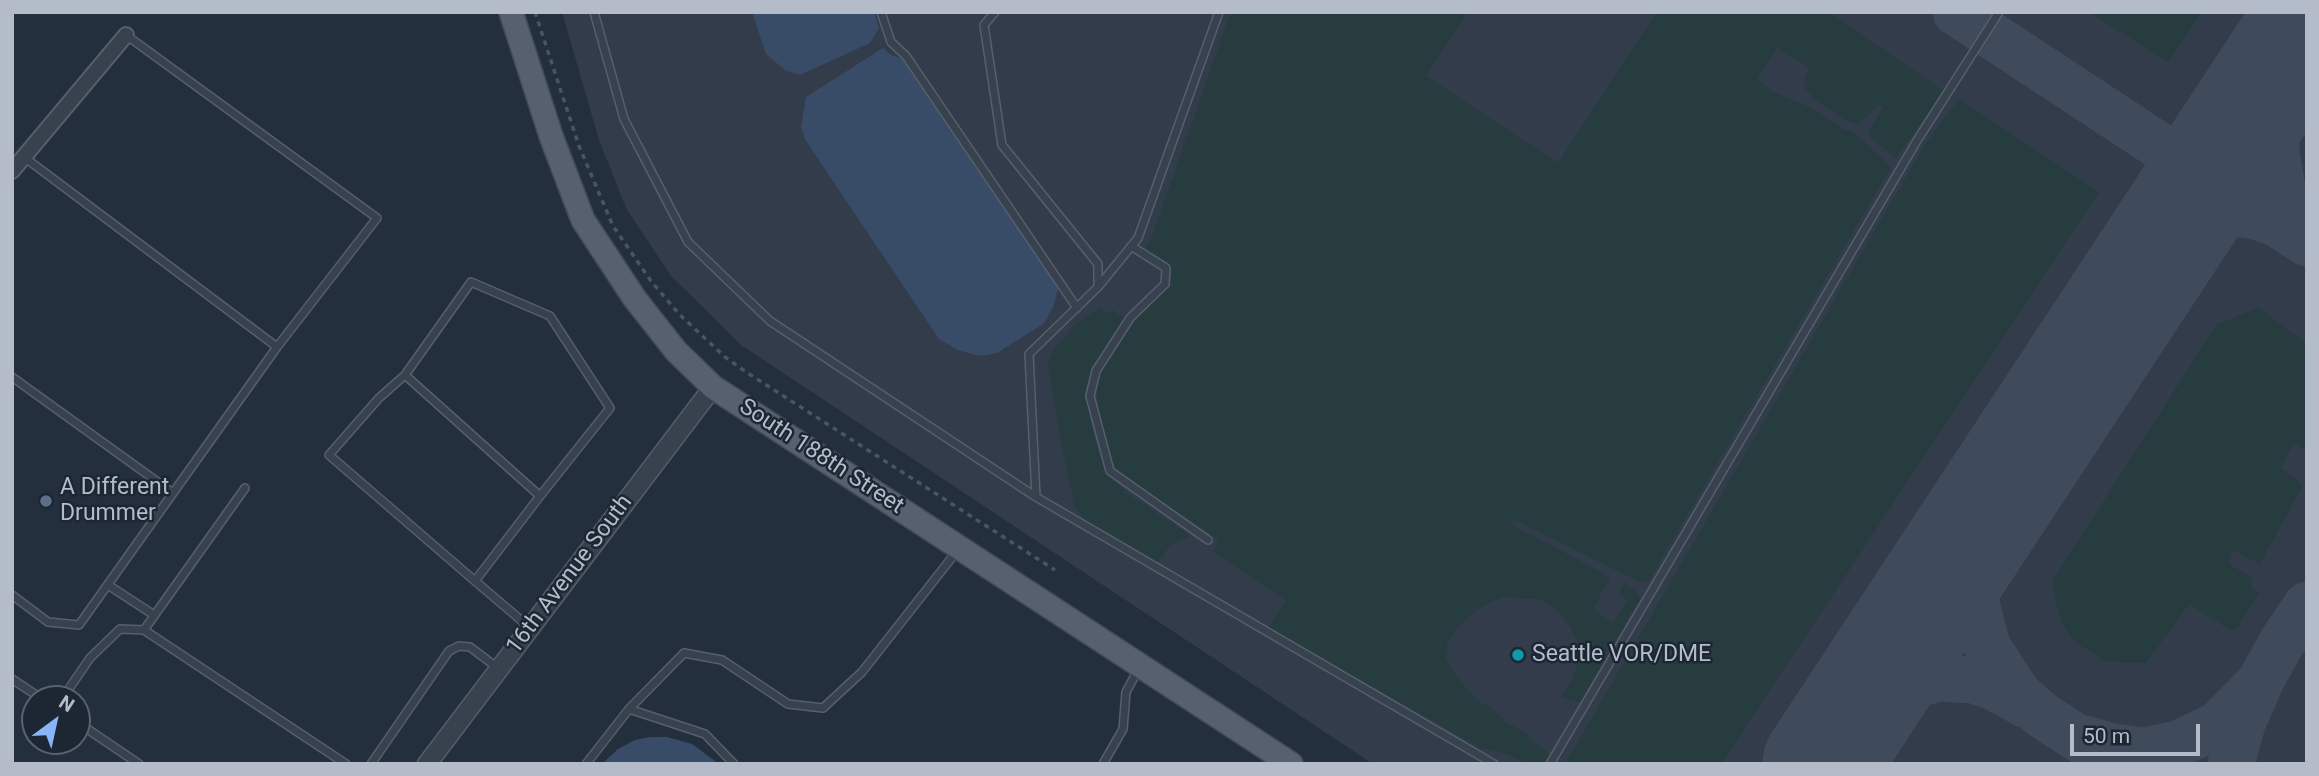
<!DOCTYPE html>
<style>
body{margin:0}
#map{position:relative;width:2319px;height:776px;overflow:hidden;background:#242f3e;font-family:Roboto,sans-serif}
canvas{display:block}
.frame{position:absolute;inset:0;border:14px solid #b4bcc9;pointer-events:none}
.north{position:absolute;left:21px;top:685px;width:70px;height:70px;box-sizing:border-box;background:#1d2633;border:2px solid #59626f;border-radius:50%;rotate:33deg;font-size:19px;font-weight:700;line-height:28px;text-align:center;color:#b4bcc9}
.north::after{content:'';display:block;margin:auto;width:24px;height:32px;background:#8ab4f8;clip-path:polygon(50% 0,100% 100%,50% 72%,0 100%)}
.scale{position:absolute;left:2070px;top:724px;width:130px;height:32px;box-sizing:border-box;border:4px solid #b4bcc9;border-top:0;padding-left:9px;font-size:21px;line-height:24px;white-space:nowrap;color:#b4bcc9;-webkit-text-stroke:5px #1d2633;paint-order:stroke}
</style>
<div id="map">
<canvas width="2319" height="776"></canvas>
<div class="frame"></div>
<div class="north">N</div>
<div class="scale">50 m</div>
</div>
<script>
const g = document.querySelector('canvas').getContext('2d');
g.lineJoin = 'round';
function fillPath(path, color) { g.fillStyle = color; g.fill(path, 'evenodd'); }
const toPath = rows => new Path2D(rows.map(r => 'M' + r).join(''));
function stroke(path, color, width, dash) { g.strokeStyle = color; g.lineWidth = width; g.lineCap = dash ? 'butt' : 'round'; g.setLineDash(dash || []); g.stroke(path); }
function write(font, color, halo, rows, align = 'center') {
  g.font = font + ' Roboto,sans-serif'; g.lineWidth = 5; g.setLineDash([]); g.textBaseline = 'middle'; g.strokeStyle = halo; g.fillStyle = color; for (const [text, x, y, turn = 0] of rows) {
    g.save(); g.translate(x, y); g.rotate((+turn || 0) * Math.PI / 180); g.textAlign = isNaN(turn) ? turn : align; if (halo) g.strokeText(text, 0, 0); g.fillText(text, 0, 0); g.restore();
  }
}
fillPath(toPath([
 [562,12,2307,12,2307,764,1373,764,741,345,671,276,626,208,599,140]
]), '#323c4b');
fillPath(toPath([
 [1231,12,1468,12,1426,76,1558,163,1657,12,1828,12,1944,91,1896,158,1869,136,1871,127,1883,107,1878,105,1858,125,1848,121,1815,100,1805,88,1804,77,1810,68,1777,47,1757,80,1773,92,1809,107,1843,129,1853,132,1891,167,1648,582,1640,582,1517,521,1508,523,1610,577,1593,609,1613,623,1627,601,1618,594,1624,584,1636,591,1640,598,1580,702,1561,697,1571,682,1578,663,1577,642,1571,628,1563,617,1552,606,1539,599,1503,597,1481,607,1458,627,1447,644,1446,659,1456,676,1478,701,1491,708,1507,723,1529,734,1529,740,1546,750,1549,757,1541,764,1529,764,1507,754,1481,748,1269,628,1286,600,1213,552,1219,540,1120,475,1112,463,1099,419,1097,396,1099,377,1113,353,1137,318,1172,285,1170,265,1146,249,1153,234],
 [2089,12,2202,12,2168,62],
 [1959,99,2099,192,1721,764,1565,764,1924,146],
 [1101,307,1105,313,1114,310,1118,315,1126,316,1091,368,1085,395,1095,441,1106,473,1127,493,1191,536,1170,545,1157,564,1085,520,1075,507,1059,432,1048,362,1054,349,1076,324],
 [2259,308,2307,344,2307,450,2293,444,2281,468,2303,485,2260,564,2232,550,2229,564,2252,578,2251,587,2259,593,2237,628,2230,630,2189,604,2146,663,2106,661,2076,643,2064,627,2057,607,2053,580,2217,324]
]), '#263c3f');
fillPath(toPath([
 [752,12,874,12,879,28,870,43,800,75,785,70,766,54],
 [883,48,891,55,903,59,1059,285,1053,308,1043,324,997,353,979,356,958,350,939,339,806,141,801,127,806,97],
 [650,737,667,737,692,744,719,764,602,764,618,749,635,740]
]), '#394c67');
stroke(toPath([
 [1956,12,2307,243],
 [2290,51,2276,94,2276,153,2283,193,2297,222,2307,233],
 [2162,245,2191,226,2216,215,2243,214,2259,217,2273,222],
 [1990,506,1980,563,1976,603,1987,646,2018,694,2042,715,2117,764],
 [1847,723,1878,700,1898,690,1938,678,1973,680,1994,687,2027,705],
 [2085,739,2113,747,2144,751,2178,744,2218,725,2260,682],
 [2231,764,2242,724,2260,682,2282,642,2307,605]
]), '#3f4a5a', 47);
stroke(toPath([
 [1821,764,2307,25]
]), '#3f4a5a', 117);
const service = toPath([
 [594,12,624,119,688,242,770,321,1036,497,1494,764],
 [881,12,891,42,906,56,1077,308],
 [995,12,984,25,1002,145,1098,264,1098,287,1029,354,1036,497],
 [126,35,377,218,277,347],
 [24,157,277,347,173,493],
 [1131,246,1166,268,1165,284,1130,318,1096,371,1090,396,1110,471,1208,540],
 [1098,287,1138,238,1219,12],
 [405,375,540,496],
 [12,377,173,493,79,625,48,622,12,595],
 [475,581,540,496,610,408,550,316,471,282,405,375,379,398,329,455,475,581,529,627],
 [108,585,154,615],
 [144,630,245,488],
 [12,679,42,699],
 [62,699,90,658,120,629,144,630,346,764],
 [629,709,705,734,734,764],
 [77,722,139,764],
 [371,764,449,651,459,646,470,647,499,669],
 [586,764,629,709,684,653,722,660,788,704,823,708,862,672,957,551],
 [1103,764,1123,729,1126,692,1139,668],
 [1550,764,1918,139,1999,12]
]);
const minor = toPath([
 [12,171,126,35]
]);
const tertiary = toPath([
 [427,764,713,387]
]);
const primary = toPath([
 [511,12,551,136,583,220,635,299,676,351,713,387,1291,764]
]);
stroke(service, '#565f6c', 10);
stroke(minor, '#565f6c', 18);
stroke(tertiary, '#565f6c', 21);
stroke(primary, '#414a57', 26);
stroke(toPath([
 [535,12,579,146,613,226,651,281,679,314,725,357,746,372,1055,570]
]), '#44595c', 3.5, [5, 5]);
stroke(service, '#38414e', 7);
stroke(minor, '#38414e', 14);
stroke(tertiary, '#38414e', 18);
stroke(primary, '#56606e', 23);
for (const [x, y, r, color] of [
 [46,501,7,"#5c6f8a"],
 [1518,655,7,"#0f9aa8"]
]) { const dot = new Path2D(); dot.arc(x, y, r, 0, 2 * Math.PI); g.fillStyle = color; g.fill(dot); stroke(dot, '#1d2633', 2.5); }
write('23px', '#b4bcc9', '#1d2633', [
 ["South 188th Street",821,457,33],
 ["16th Avenue South",570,575,-53]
]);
write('23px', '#b4bcc9', '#1d2633', [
 ["A Different",60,488],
 ["Drummer",60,514],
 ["Seattle VOR/DME",1532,655]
], 'left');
</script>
